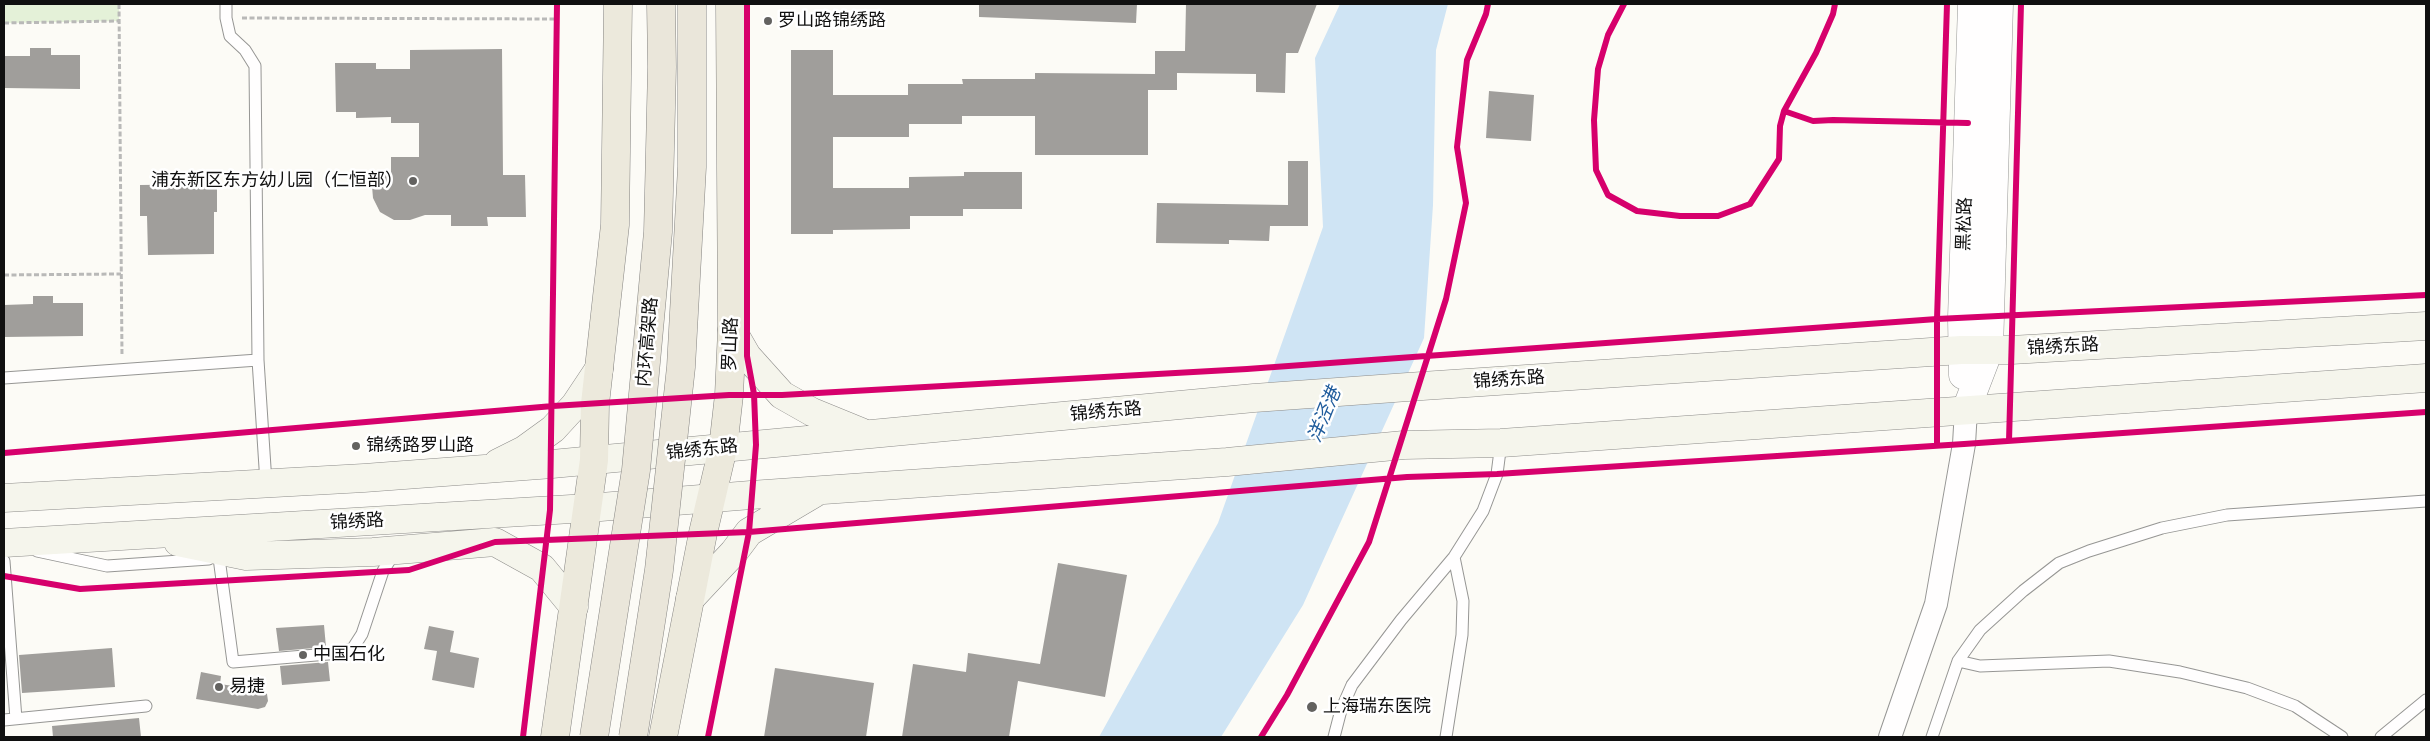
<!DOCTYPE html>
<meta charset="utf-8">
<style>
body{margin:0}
#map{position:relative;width:2430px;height:741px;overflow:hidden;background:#fcfbf6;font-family:Bitter,serif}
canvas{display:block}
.frame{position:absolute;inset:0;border:5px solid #101010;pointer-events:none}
</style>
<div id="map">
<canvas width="2430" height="741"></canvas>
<div class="frame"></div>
</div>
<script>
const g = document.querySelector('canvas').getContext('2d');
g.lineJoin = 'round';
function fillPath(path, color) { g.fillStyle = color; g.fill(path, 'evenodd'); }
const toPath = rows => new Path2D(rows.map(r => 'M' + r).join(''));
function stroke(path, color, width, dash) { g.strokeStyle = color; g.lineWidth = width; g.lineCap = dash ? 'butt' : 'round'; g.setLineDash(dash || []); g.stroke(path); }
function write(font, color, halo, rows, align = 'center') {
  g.font = font + ' Bitter,"Noto Sans SC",serif'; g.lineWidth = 5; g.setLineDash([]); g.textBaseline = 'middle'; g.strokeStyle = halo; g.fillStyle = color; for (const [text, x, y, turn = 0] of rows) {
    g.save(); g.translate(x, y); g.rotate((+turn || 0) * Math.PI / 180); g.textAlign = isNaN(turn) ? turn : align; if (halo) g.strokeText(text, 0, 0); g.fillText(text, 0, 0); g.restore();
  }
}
fillPath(toPath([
 [4,4,119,4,119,21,4,23]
]), '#e4f1d8');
fillPath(toPath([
 [1340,4,1448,4,1436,50,1433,205,1424,338,1303,605,1221,737,1099,737,1218,523,1323,227,1315,58]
]), '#cfe4f4');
fillPath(toPath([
 [979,4,1137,4,1136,23,979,17],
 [1186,4,1317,4,1298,53,1286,53,1285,93,1256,92,1256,74,1177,73,1177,90,1148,90,1148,155,1035,155,1035,116,962,116,962,124,909,124,909,137,833,137,833,188,909,188,909,177,964,176,964,172,1022,172,1022,209,963,209,963,216,910,216,910,229,833,230,833,234,791,234,791,50,833,50,833,95,908,95,908,84,963,84,962,79,1035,79,1035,73,1155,74,1155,51,1185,51],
 [30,48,51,48,51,55,80,55,80,89,4,88,4,56,30,56],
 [502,49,503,175,525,175,526,217,487,217,488,226,451,226,451,215,425,215,410,220,394,220,380,212,373,198,371,174,391,173,391,157,419,157,419,123,391,123,391,117,356,118,356,112,336,112,335,63,376,63,376,69,410,69,410,50],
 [1489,91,1534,95,1531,141,1486,138],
 [1288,161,1308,161,1308,226,1270,226,1269,241,1229,240,1229,244,1156,243,1157,203,1288,205],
 [217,184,217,212,214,212,214,254,148,255,147,216,140,216,140,185],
 [33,296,53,296,53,303,83,303,83,336,4,337,4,305,33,304],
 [1058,563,1127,575,1105,697,1018,681,1009,737,902,737,913,664,966,672,968,653,1040,664],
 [324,625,326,647,279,651,276,628],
 [429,626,454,631,450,652,479,658,474,688,432,680,437,651,424,649],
 [112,648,115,687,22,693,19,655],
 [328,662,330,681,282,685,280,666],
 [775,668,874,683,866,737,764,737],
 [201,672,221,676,220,684,260,690,267,694,268,701,265,707,258,709,196,699],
 [139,718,141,737,53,737,52,726]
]), '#a09e9b');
const service = toPath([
 [258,360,266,483],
 [4,378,258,360,255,66,245,50,230,36,226,18,226,4],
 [37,551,107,566,209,559],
 [219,558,233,662,340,653,353,648,362,634,383,571,395,552],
 [4,561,16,719],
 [1958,661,1980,666,2109,661,2180,672,2247,688,2295,706,2342,737],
 [4,720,146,706],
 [1334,737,1341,710,1352,685,1401,620,1454,557,1483,511,1497,474,1501,443],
 [1446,737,1462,635,1463,601,1454,557],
 [1932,737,1958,661,1980,630,2023,591,2059,563,2089,551,2162,528,2227,515,2426,501],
 [2381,737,2426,700]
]);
const minor = toPath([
 [1890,737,1936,604,1964,444,1966,410]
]);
const tertiary = toPath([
 [1963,375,1962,318,1972,4],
 [1966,410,1989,350,1999,4]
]);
const secondary = toPath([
 [732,330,747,356,782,395,812,412,861,432],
 [498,463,524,450,553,429,575,405,599,369],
 [4,498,364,478,552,464,1254,398,1422,386,1961,350,2011,350,2426,326],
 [178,542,246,556,373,552,495,542,542,568,574,607],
 [4,543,588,508,751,495,1227,462,1404,445,1501,443,2426,378],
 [690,599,734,552,749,532,815,493]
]);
const primary = toPath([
 [555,737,594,460,595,404,615,225,618,4],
 [663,737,703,533,723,448,729,395,732,330,730,4]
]);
stroke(service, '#969694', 13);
stroke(minor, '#969694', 24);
stroke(tertiary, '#969694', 29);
stroke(secondary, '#8d8c8a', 29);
stroke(primary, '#848381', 29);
stroke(toPath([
 [119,4,122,356],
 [242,18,556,19],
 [4,23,119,21],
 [4,275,121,274]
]), '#b9b9b8', 3, [5, 2.5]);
stroke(service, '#fffefe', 11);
stroke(minor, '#fffefe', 22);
stroke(tertiary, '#fffefe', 28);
stroke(secondary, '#f5f5ec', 28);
stroke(primary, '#ece9dc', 28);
const trunkBridge = toPath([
 [594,737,636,470,658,232,662,67,661,4],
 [633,737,659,570,681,367,692,167,692,4]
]);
stroke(trunkBridge, '#848381', 29, []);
stroke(trunkBridge, '#eae6da', 28);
stroke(toPath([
 [1624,4,1608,35,1598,69,1594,120,1596,170,1608,195,1637,211,1680,216,1718,216,1750,204,1779,159,1780,126,1784,111,1816,53,1833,14,1835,4],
 [1784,111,1813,121,1833,120,1968,123],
 [2009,441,2021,4],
 [1937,445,1937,319,1947,4],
 [4,453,553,406,729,395,782,395,1247,369,1937,319,2426,295],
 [4,576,80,589,409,570,495,542,749,532,1407,477,1497,474,1964,444,2426,412],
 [523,737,550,510,557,4],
 [708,737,749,532,756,445,754,394,747,356,747,4],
 [1261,737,1287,695,1369,542,1446,299,1466,203,1457,147,1467,60,1486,14,1488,4]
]), '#d6006c', 6);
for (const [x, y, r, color] of [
 [768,21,5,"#636260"],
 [413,181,5,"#636260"],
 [356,446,5,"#636260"],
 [303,655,5,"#636260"],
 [219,687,5,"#636260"],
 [1312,707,6,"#636260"]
]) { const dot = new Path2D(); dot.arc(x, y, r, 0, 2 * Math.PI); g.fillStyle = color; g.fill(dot); stroke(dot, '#fff', 2); }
write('18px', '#101010', '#fff', [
 ["罗山路锦绣路",778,21],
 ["浦东新区东方幼儿园（仁恒部）",403,181,"right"],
 ["锦绣路罗山路",366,446],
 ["中国石化",313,655],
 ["易捷",229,687],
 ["上海瑞东医院",1323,707]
], 'left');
write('18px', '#101010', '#fff', [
 ["黑松路",1965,224,-88],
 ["内环高架路",648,342,-85],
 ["罗山路",731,344,-88],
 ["锦绣东路",2063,347,-3],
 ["锦绣东路",1509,380,-4],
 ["锦绣东路",1106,412,-5],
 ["锦绣东路",702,450,-6],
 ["锦绣路",357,522,-3]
]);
write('italic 19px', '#205c9c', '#fff', [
 ["洋泾港",1325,415,-68]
]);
</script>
